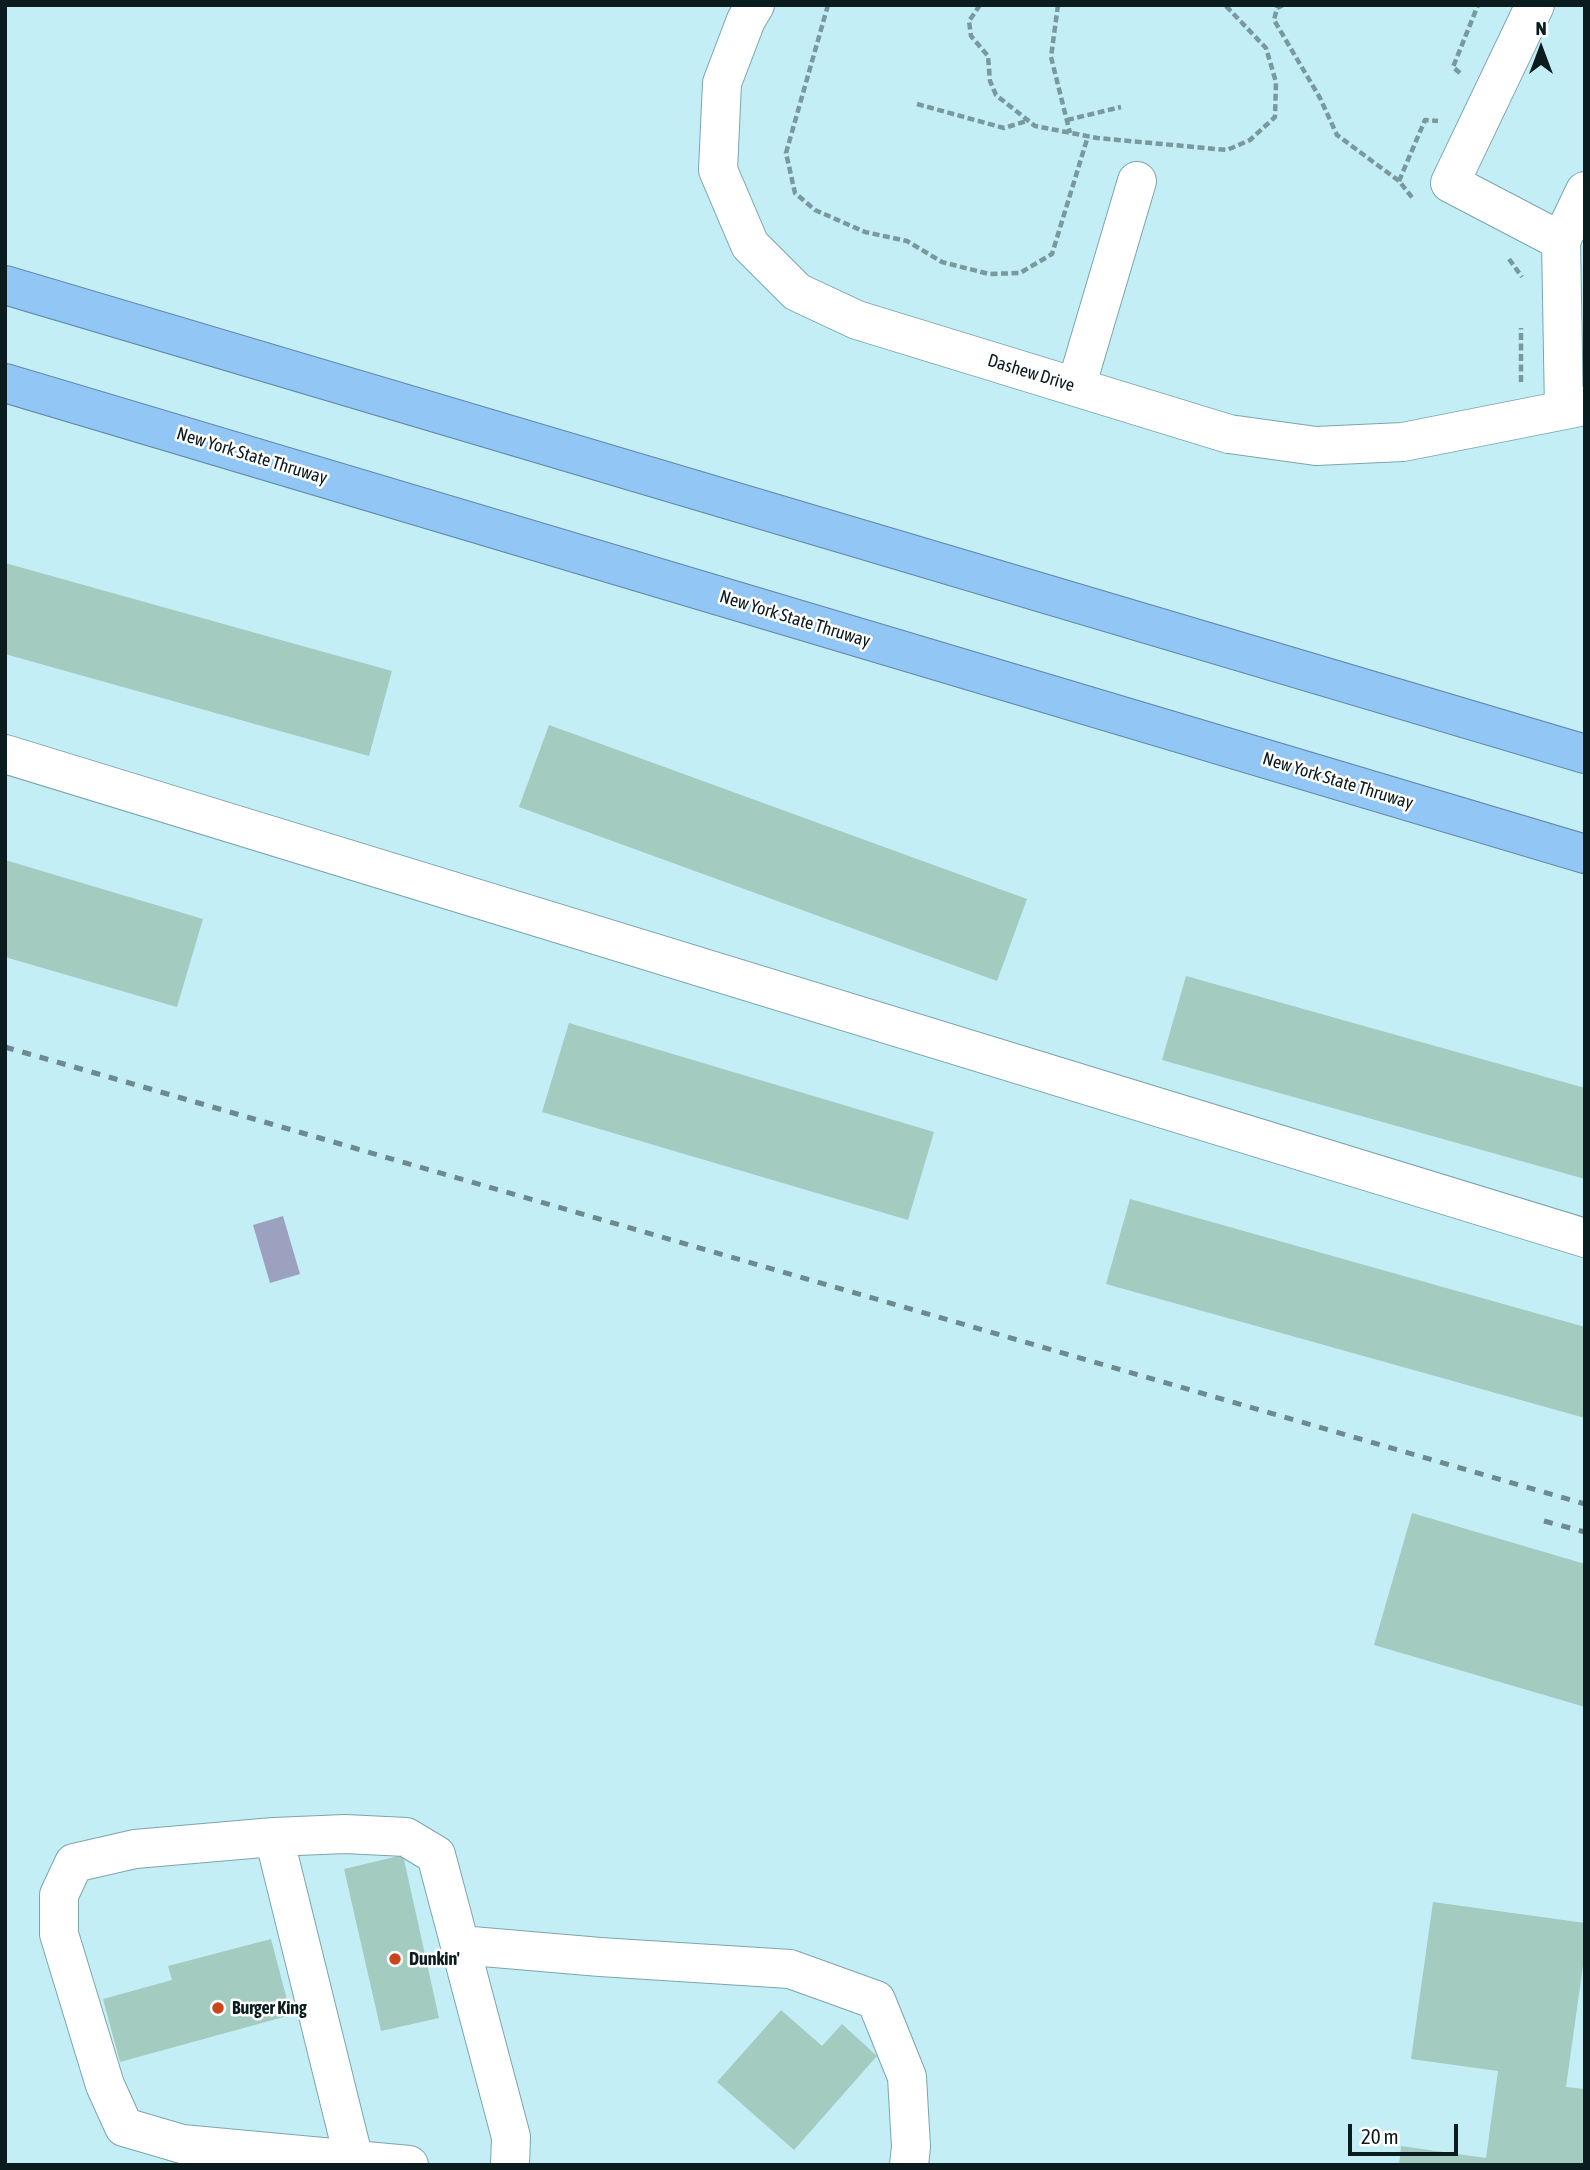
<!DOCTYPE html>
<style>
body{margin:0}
#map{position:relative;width:1590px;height:2170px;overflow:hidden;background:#c4eef6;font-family:"Asap Condensed",sans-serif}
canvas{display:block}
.frame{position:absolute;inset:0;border:7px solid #0b1c1e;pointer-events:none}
.north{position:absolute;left:1506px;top:14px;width:70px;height:70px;-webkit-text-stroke:5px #fff;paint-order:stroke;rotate:0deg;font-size:19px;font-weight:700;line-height:28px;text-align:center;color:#0b1c1e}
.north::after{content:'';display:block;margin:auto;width:24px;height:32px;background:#0b1c1e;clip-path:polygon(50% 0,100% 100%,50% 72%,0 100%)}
.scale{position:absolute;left:1348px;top:2124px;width:110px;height:32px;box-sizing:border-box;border:4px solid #0b1c1e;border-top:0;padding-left:9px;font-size:21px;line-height:24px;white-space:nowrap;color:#0b1c1e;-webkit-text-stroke:5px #fff;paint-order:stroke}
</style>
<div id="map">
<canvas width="1590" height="2170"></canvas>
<div class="frame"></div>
<div class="north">N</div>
<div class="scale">20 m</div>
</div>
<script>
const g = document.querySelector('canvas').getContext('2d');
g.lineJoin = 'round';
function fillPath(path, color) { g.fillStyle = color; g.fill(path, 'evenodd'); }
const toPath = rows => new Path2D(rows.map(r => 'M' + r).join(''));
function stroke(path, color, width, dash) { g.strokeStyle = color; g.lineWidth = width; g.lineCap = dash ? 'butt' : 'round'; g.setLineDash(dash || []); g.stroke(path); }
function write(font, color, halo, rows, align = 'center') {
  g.font = font + ' "Asap Condensed",sans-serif'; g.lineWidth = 5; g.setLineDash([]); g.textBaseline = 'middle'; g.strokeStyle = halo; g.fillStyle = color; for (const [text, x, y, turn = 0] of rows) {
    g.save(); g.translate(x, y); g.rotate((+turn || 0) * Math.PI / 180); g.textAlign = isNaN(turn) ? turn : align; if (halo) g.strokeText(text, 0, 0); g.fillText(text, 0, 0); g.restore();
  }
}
fillPath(toPath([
 [283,1216,300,1274,270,1283,253,1225]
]), '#9da1c0');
fillPath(toPath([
 [5,563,392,671,369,756,5,654],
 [549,725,1027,899,997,981,519,807],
 [5,860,203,919,177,1007,5,957],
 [1186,976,1585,1088,1585,1179,1162,1060],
 [569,1023,934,1132,908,1220,542,1112],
 [1130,1199,1585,1327,1585,1418,1106,1284],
 [1412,1513,1585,1564,1585,1707,1374,1645],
 [403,1855,439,2018,381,2031,344,1869],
 [1433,1902,1585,1923,1585,1951,1566,2087,1585,2089,1585,2165,1399,2165,1401,2146,1486,2158,1498,2071,1411,2059],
 [271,1939,291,2015,120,2062,103,1999,172,1980,168,1966],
 [781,2010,822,2046,842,2024,877,2056,794,2150,717,2082]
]), '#a3cbbf');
const minor = toPath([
 [755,5,746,20,722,83,718,170,750,245,797,292,857,320,1229,434,1316,446,1403,442,1585,406],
 [1535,5,1450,183,1561,241],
 [1076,387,1137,181],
 [1564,410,1561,241,1585,191],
 [5,754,1585,1238],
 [274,1837,354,2160],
 [460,1945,600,1957,790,1969,876,2000,907,2077,911,2147,909,2165],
 [409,2165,182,2144,124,2127,105,2085,59,1934,59,1895,74,1863,135,1849,274,1837,345,1834,406,1837,436,1855,511,2137,510,2165]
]);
const highway = toPath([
 [5,285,1585,754],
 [5,383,1585,854]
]);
stroke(minor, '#7ca5ac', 40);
stroke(highway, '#638baa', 40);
stroke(toPath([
 [828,5,786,153,795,193,815,210,865,232,907,241,942,262,989,274,1020,273,1052,254,1088,136],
 [980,5,969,21,971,36,988,56,990,81,996,95,1035,126,1097,138,1227,150,1250,140,1275,117,1276,82,1266,48,1225,5],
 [1058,5,1051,57,1070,133],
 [1283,5,1277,8,1274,20,1320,98,1337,135,1399,181,1414,200],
 [1460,73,1453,67,1478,5],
 [917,104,1004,128,1027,121],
 [1067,120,1121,107],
 [1399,181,1425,120,1438,121],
 [1509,259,1522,277],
 [1521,382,1521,328]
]), '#79999f', 4.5, [7, 3.5]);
stroke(minor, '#fff', 38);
stroke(highway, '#92c7f5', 38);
stroke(toPath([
 [5,1047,1585,1504],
 [1544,1521,1585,1532]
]), '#6c8a8f', 5, [9, 9]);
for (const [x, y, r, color] of [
 [395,1959,7,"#cc441c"],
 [218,2008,7,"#cc441c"]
]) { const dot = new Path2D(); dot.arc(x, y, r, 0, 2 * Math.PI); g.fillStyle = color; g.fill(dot); stroke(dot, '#fff', 2.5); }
write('18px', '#0b1c1e', '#fff', [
 ["Dashew Drive",1031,373,17],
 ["New York State Thruway",252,456,17],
 ["New York State Thruway",795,619,17],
 ["New York State Thruway",1338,781,17]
]);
write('bold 18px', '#0b1c1e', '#fff', [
 ["Dunkin'",409,1959],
 ["Burger King",232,2008]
], 'left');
</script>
